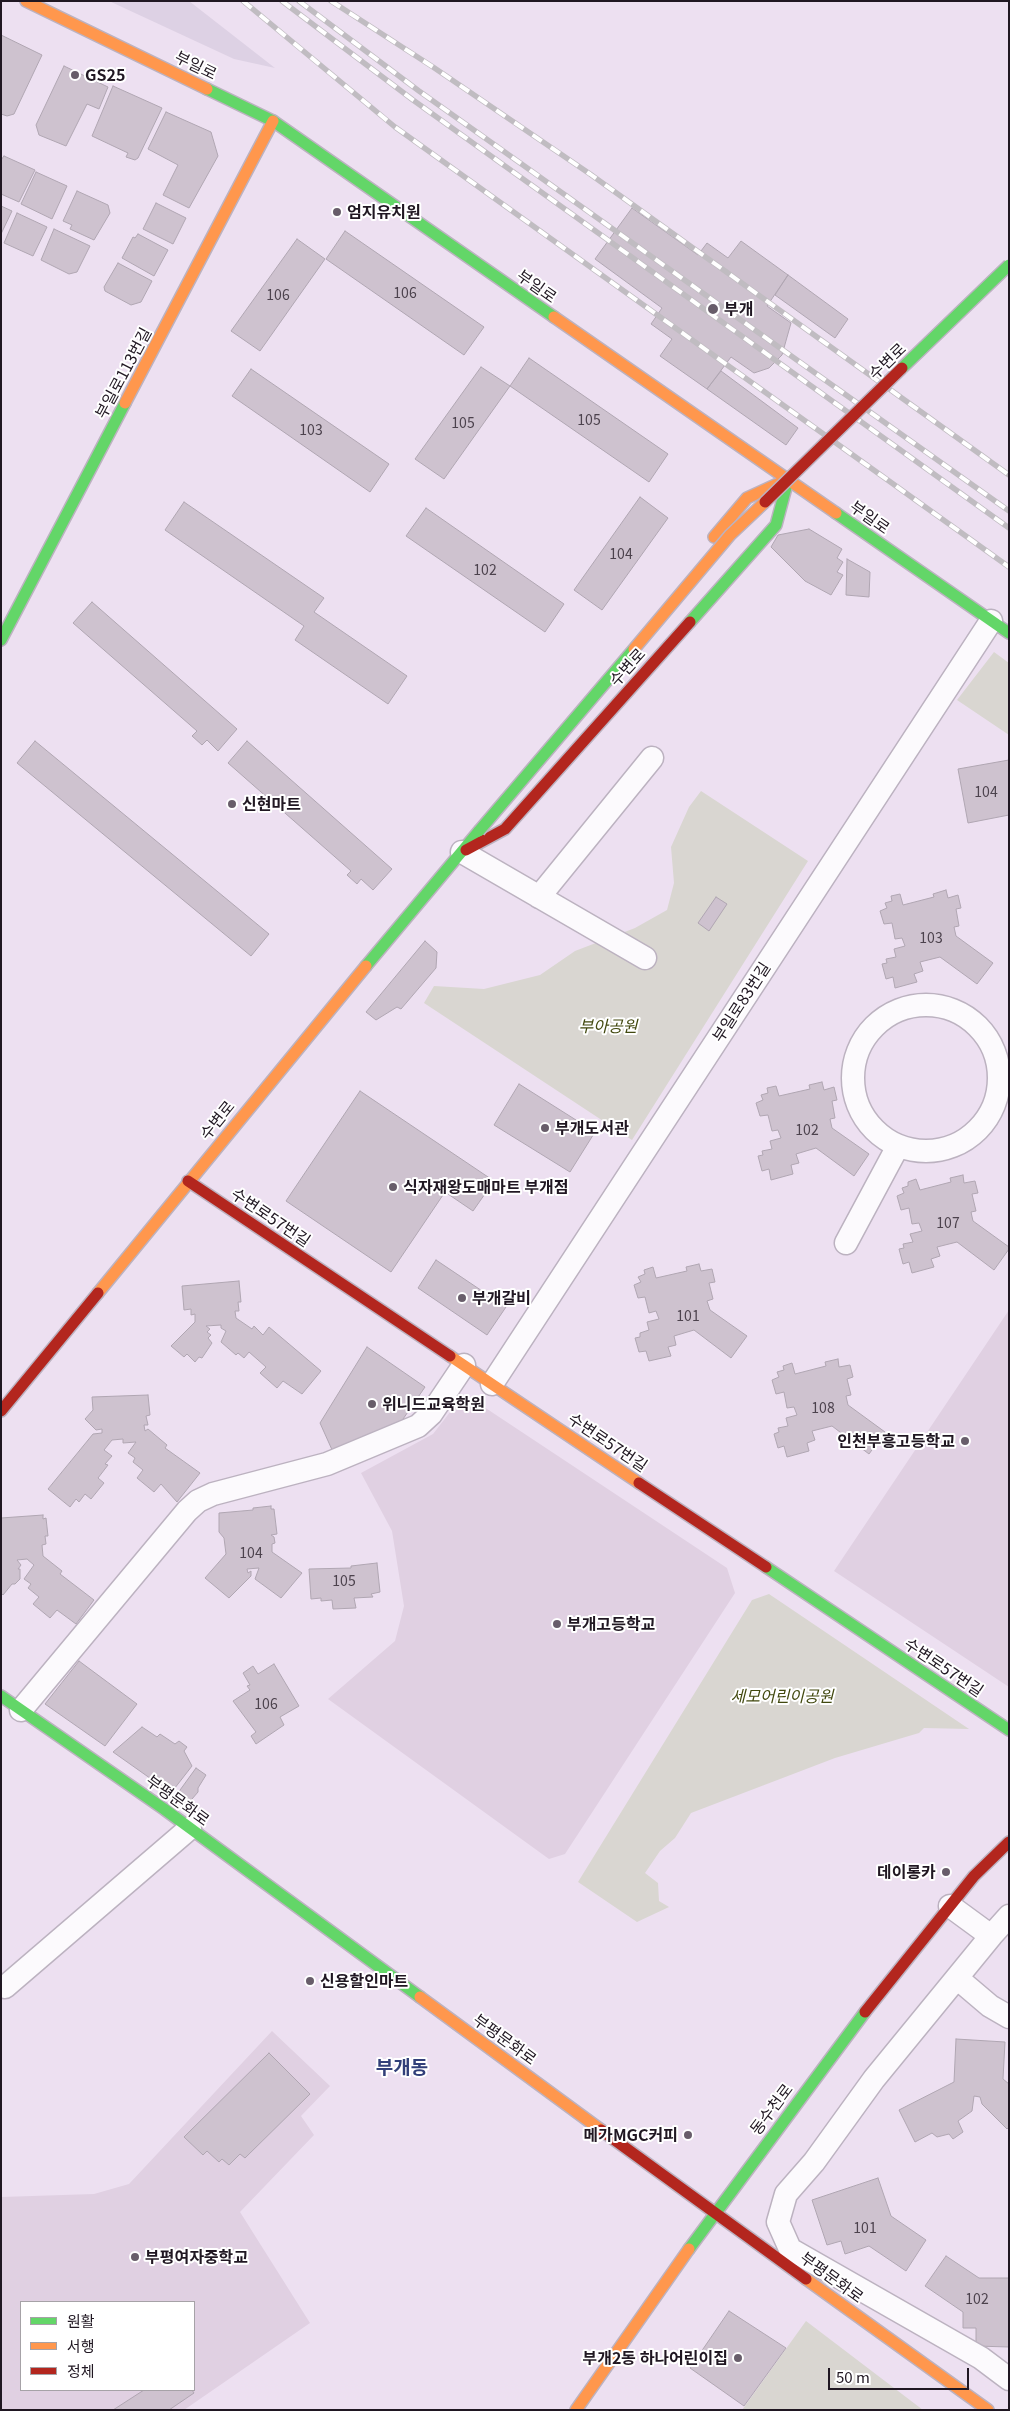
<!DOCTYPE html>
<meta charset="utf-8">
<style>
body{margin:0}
#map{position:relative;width:1010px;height:2411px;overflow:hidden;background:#ede0f1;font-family:Georgia,"Noto Sans KR",serif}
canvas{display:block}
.frame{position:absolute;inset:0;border:2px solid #201722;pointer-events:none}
.legend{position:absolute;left:20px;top:2301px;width:175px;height:90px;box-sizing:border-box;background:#fff;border:1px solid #a6a2a7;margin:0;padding:6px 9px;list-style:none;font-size:15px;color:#201722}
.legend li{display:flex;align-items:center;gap:10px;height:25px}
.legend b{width:25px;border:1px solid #a6a2a7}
.scale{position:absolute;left:828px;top:2368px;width:141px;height:22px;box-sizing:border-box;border:2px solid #201722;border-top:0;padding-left:6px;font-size:15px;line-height:18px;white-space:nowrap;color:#201722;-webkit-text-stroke:4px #fff;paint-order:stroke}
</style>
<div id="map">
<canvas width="1010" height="2411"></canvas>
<div class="frame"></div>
<ul class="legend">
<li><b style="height:6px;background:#63d668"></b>원활</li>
<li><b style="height:6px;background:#ff974d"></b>서행</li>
<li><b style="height:6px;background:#b3261e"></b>정체</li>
</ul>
<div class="scale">50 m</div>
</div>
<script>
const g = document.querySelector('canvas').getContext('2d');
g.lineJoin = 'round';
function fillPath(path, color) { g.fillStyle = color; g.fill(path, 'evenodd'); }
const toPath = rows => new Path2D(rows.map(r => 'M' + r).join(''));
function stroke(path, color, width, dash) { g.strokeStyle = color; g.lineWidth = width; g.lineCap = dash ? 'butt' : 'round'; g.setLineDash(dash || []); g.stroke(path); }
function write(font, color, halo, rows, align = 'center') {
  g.font = font + ' Georgia,"Noto Sans KR",serif'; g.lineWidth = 4; g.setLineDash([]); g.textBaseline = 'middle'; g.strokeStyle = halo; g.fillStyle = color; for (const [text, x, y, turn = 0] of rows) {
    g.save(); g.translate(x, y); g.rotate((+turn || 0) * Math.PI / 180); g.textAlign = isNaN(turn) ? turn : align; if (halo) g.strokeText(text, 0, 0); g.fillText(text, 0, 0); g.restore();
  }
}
fillPath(toPath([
 [109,1,189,1,275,68,234,59]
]), '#ddd1e4');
fillPath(toPath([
 [1009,1310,1009,1687,834,1571],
 [475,1401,727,1568,735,1593,565,1854,549,1859,328,1699,395,1641,404,1606,392,1531,361,1473,433,1434,454,1407],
 [272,2031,330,2086,301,2116,314,2135,240,2212,310,2323,184,2410,1,2410,1,2197,94,2194,129,2184],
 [21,2302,194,2302,194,2390,21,2390]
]), '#e0d0e2');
fillPath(toPath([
 [994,652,1009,663,1009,735,957,700],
 [701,791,808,861,632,1140,424,1003,434,986,484,989,540,975,575,951,635,928,667,910,674,883,671,847,689,807],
 [769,1594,969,1729,924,1728,919,1733,835,1758,691,1813,675,1838,660,1851,645,1873,658,1883,659,1901,669,1907,637,1922,578,1882,752,1600],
 [806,2321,923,2410,742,2410]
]), '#d9d6d1');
const building = toPath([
 [1,35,42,55,14,114,7,116,1,114,1,35],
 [64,66,108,87,99,109,87,104,66,146,39,135,36,125,64,66],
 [113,86,162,108,138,158,135,160,126,157,128,153,92,136,113,86],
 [166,112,211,132,218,156,189,208,163,195,178,165,148,149,166,112],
 [4,156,35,170,19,202,1,194,1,160,4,156],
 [36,172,67,186,52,219,21,204,36,172],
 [77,191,108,205,110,213,94,240,70,229,72,225,63,221,77,191],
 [156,203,186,218,173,244,143,229,156,203],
 [1,206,12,211,1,234,1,206],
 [632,208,698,255,707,243,728,258,741,241,788,275,767,306,791,323,782,355,769,368,754,373,731,357,707,389,660,356,672,339,651,324,662,308,595,259,632,208],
 [17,213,47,227,33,256,4,243,17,213],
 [54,229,90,246,77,272,69,274,41,260,54,229],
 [345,231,484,327,464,355,326,259,345,231],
 [138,234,168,250,154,276,122,258,133,237,135,238,138,234],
 [297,239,325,259,260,351,231,331,297,239],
 [118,263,152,281,141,302,131,305,105,291,104,287,118,263],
 [788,275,848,319,835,338,775,295,788,275],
 [529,358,668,454,649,482,510,386,529,358],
 [481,367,510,386,444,479,415,459,481,367],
 [251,369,389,464,370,492,232,396,251,369],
 [721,371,798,428,786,445,707,389,721,371],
 [640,497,668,518,602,610,574,590,640,497],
 [184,502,324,598,314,612,407,676,388,704,295,640,304,626,165,530,184,502],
 [426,508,564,604,545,632,406,536,426,508],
 [809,529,842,549,837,558,843,562,837,572,843,575,831,595,805,581,771,547,778,535,809,529],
 [847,559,870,572,869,597,846,595,847,559],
 [92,602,237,729,218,751,207,740,202,745,192,736,197,731,73,623,92,602],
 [35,741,269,934,251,956,17,763,35,741],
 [247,741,392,869,373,890,361,879,357,884,347,875,351,871,228,763,247,741],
 [1009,760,1009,815,968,823,958,769,1009,760],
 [946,890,948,898,958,895,961,908,956,909,959,926,954,927,956,936,993,963,977,984,940,957,920,962,923,971,914,974,917,982,895,988,893,977,886,979,882,964,887,963,886,959,896,957,894,949,905,946,902,938,895,939,892,923,884,924,880,911,887,908,885,903,892,901,891,896,900,894,903,905,934,897,933,894,946,890],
 [716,897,727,904,709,931,698,923,716,897],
 [425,941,437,952,436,968,401,1009,397,1007,376,1020,366,1012,425,941],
 [822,1082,824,1090,834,1087,837,1100,832,1101,835,1118,830,1119,832,1128,869,1154,854,1176,816,1148,796,1154,799,1163,791,1165,793,1174,771,1180,769,1169,762,1171,758,1156,763,1155,762,1151,772,1149,770,1141,781,1138,778,1130,772,1131,768,1115,760,1116,756,1103,763,1100,761,1095,768,1093,767,1088,776,1086,779,1096,810,1089,809,1085,822,1082],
 [519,1084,595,1132,570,1172,494,1125,519,1084],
 [360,1091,494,1181,473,1211,445,1192,391,1272,286,1201,360,1091],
 [963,1175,964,1183,975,1181,978,1193,972,1194,976,1211,971,1212,973,1221,1009,1247,1009,1249,994,1270,957,1242,937,1247,940,1256,931,1259,934,1267,912,1273,909,1262,903,1264,899,1249,904,1248,903,1244,913,1242,910,1234,922,1231,919,1223,912,1224,909,1208,901,1210,897,1196,904,1193,902,1188,908,1186,908,1182,916,1179,920,1190,951,1182,950,1178,963,1175],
 [436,1260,506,1307,487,1335,418,1288,436,1260],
 [699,1264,701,1271,712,1269,715,1282,709,1283,713,1299,707,1301,710,1310,747,1336,731,1358,694,1330,674,1336,676,1345,668,1347,671,1356,649,1361,646,1351,639,1352,635,1338,640,1337,640,1333,649,1330,647,1322,659,1319,656,1311,649,1313,645,1297,638,1298,634,1285,641,1282,638,1277,645,1274,644,1270,653,1267,656,1278,687,1271,686,1267,699,1264],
 [239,1281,241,1302,238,1302,239,1311,235,1311,236,1318,252,1329,254,1326,263,1335,269,1327,321,1371,302,1394,283,1381,277,1388,260,1373,266,1367,249,1352,244,1358,238,1353,236,1355,221,1342,226,1331,221,1328,221,1325,206,1326,210,1329,207,1332,211,1335,208,1338,212,1343,202,1358,199,1357,195,1362,187,1354,184,1357,171,1346,195,1322,195,1314,191,1315,191,1309,184,1310,182,1286,239,1281],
 [367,1347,425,1387,401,1422,333,1452,320,1423,367,1347],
 [838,1359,839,1367,850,1365,853,1377,847,1379,851,1395,846,1396,848,1405,885,1432,869,1454,832,1426,812,1431,815,1440,807,1443,809,1451,787,1457,784,1446,778,1448,774,1434,779,1432,778,1428,788,1426,786,1418,797,1415,794,1407,787,1408,784,1392,776,1394,772,1380,779,1377,777,1372,784,1370,783,1366,792,1363,795,1374,826,1366,825,1362,838,1359],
 [148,1395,150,1415,146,1416,148,1425,144,1425,145,1431,148,1429,167,1445,165,1448,200,1473,177,1502,161,1484,154,1492,137,1478,143,1470,133,1462,135,1458,128,1453,136,1442,123,1443,123,1439,112,1440,104,1450,112,1456,105,1464,108,1465,98,1478,104,1483,91,1499,85,1494,79,1502,76,1499,70,1507,48,1489,93,1434,102,1433,102,1429,96,1430,85,1419,93,1410,92,1397,148,1395],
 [271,1506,271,1509,274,1509,277,1534,271,1535,274,1537,275,1543,272,1544,272,1552,302,1573,281,1598,255,1579,259,1568,247,1569,248,1573,251,1571,251,1576,229,1598,205,1578,226,1554,224,1538,219,1532,219,1513,253,1510,253,1508,271,1506],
 [43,1515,43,1519,46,1518,48,1536,45,1536,46,1544,42,1545,43,1556,62,1571,60,1574,94,1600,76,1624,57,1610,50,1618,33,1604,39,1597,28,1588,31,1584,24,1579,34,1565,27,1559,17,1560,21,1565,18,1569,20,1569,20,1579,15,1584,12,1584,3,1595,1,1593,1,1518,43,1515],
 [377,1563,380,1592,371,1594,373,1597,354,1598,356,1608,333,1609,332,1600,321,1601,321,1598,311,1599,309,1569,351,1568,351,1566,377,1563],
 [79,1661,137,1704,105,1746,45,1704,79,1661],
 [274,1664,299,1706,280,1717,284,1725,256,1744,251,1736,256,1732,233,1701,250,1690,247,1686,250,1685,243,1673,253,1666,258,1674,274,1664],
 [142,1727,157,1737,160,1734,175,1744,179,1741,187,1747,184,1751,192,1766,171,1793,113,1752,142,1727],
 [196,1768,206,1775,198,1788,198,1792,186,1806,175,1797,196,1768],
 [956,2039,1005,2042,1003,2079,1009,2084,1009,2127,1007,2129,982,2104,980,2097,974,2096,972,2111,958,2121,963,2132,953,2139,949,2134,937,2137,932,2133,915,2142,899,2110,954,2082,956,2039],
 [269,2053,310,2094,245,2158,240,2154,229,2165,222,2159,219,2162,207,2151,203,2155,184,2137,269,2053],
 [878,2178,891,2216,926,2240,906,2271,869,2246,845,2254,841,2241,827,2245,812,2200,878,2178],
 [946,2256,979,2278,1009,2278,1009,2347,976,2346,976,2328,963,2328,963,2312,925,2286,946,2256],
 [729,2311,786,2348,744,2406,690,2368,729,2311],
 [144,2390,192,2390,194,2393,169,2410,113,2410,144,2390]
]);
fillPath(building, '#cec2cf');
stroke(building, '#b0a6b2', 1);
const street = toPath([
 [462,852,645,958],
 [539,897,652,758],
 '853 1078a73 73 0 1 1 146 0a73 73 0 1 1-146 0Z',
 [846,1243,898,1146],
 [492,1384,991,621],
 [21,1710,187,1511,198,1501,213,1494,327,1464,418,1426,431,1414,464,1365],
 [950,1906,991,1936,874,2079,814,2162,786,2194,778,2222,790,2249,981,2358,1009,2379],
 [991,1936,1009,1916],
 [957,1978,990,2006,1009,2017],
 [5,1987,190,1828]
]);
const fast = toPath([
 [207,89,273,121,554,317],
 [836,513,1009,633],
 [690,622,776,525,788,480],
 [1,640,125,403],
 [366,966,479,831],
 [766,1567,1009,1730],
 [1,1696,164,1809,420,1997],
 [689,2249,865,2012]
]);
const slow = toPath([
 [26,1,207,89],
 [554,317,836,513],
 [125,403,273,121],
 [714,537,747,498,784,481],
 [98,1293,366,966],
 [450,1356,639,1483],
 [420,1997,601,2130],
 [806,2279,988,2410],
 [576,2410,689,2249]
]);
const jam = toPath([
 [466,850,505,829,690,622],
 [188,1181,450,1356],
 [1,1411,98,1293],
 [639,1483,766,1567],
 [865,2012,974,1876,1009,1842],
 [601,2130,806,2279]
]);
stroke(street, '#bcb2c0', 25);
stroke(fast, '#bcb2c0', 14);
stroke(slow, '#bcb2c0', 14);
stroke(jam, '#bcb2c0', 14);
stroke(street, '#fcfafd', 22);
stroke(fast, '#63d668', 11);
stroke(slow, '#ff974d', 11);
stroke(jam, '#b3261e', 11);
const rail = toPath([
 [243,1,395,127,1009,567],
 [282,1,413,100,1009,528],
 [299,1,419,91,1009,511],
 [331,1,433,67,590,174,1009,475]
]);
stroke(rail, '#c0bcc1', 5.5);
stroke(rail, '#fff', 4, [11]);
const fastBridge = toPath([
 [902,368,1009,265],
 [479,831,634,649]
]);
const slowBridge = toPath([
 [634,649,730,535,765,502]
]);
const jamBridge = toPath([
 [765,502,902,368]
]);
stroke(fastBridge, '#bcb2c0', 14, []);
stroke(slowBridge, '#bcb2c0', 14, []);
stroke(jamBridge, '#bcb2c0', 14, []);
stroke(fastBridge, '#63d668', 11);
stroke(slowBridge, '#ff974d', 11);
stroke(jamBridge, '#b3261e', 11);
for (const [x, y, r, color] of [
 [75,75,5,"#685d6a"],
 [337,212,5,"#685d6a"],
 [713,309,6,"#685d6a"],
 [232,804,5,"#685d6a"],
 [545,1128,5,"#685d6a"],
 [393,1187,5,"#685d6a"],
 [462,1298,5,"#685d6a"],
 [372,1404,5,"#685d6a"],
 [965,1441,5,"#685d6a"],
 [557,1624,5,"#685d6a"],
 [946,1872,5,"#685d6a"],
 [310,1981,5,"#685d6a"],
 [688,2135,5,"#685d6a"],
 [135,2257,5,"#685d6a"],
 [738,2358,5,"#685d6a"]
]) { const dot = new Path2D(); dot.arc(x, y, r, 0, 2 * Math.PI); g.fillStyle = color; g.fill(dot); stroke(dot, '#fff', 2); }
write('14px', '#4c424d', null, [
 ["106",405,293],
 ["106",278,295],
 ["105",589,420],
 ["105",463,423],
 ["103",311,430],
 ["104",621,554],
 ["102",485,570],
 ["104",986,792],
 ["103",931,938],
 ["102",807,1130],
 ["107",948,1223],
 ["101",688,1316],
 ["108",823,1408],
 ["104",251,1553],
 ["105",344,1581],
 ["106",266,1704],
 ["101",865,2228],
 ["102",977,2299]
]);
write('16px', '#201722', '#fff', [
 ["부일로",196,65,26],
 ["부일로",537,286,35],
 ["수변로",887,361,-44],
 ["부일로113번길",123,373,-62],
 ["부일로",870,517,35],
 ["수변로",627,667,-48],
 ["부일로83번길",741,1002,-57],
 ["수변로",217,1120,-51],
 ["수변로57번길",271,1217,34],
 ["수변로57번길",608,1442,34],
 ["수변로57번길",944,1667,34],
 ["부평문화로",178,1800,36],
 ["부평문화로",505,2039,36],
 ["동수천로",771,2109,-53],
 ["부평문화로",832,2277,36]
]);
write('bold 16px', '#201722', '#fff', [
 ["GS25",85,75],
 ["엄지유치원",347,212],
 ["부개",724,309],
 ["신현마트",242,804],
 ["부개도서관",555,1128],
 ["식자재왕도매마트 부개점",403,1187],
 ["부개갈비",472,1298],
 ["위니드교육학원",382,1404],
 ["인천부흥고등학교",955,1441,"right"],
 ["부개고등학교",567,1624],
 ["데이롱카",936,1872,"right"],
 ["신용할인마트",320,1981],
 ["메가MGC커피",678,2135,"right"],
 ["부평여자중학교",145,2257],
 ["부개2동 하나어린이집",728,2358,"right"]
], 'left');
write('italic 16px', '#42490f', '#fff', [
 ["부아공원",608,1026],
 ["세모어린이공원",782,1696]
]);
write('bold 19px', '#313f79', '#fff', [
 ["부개동",402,2067]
]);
</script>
